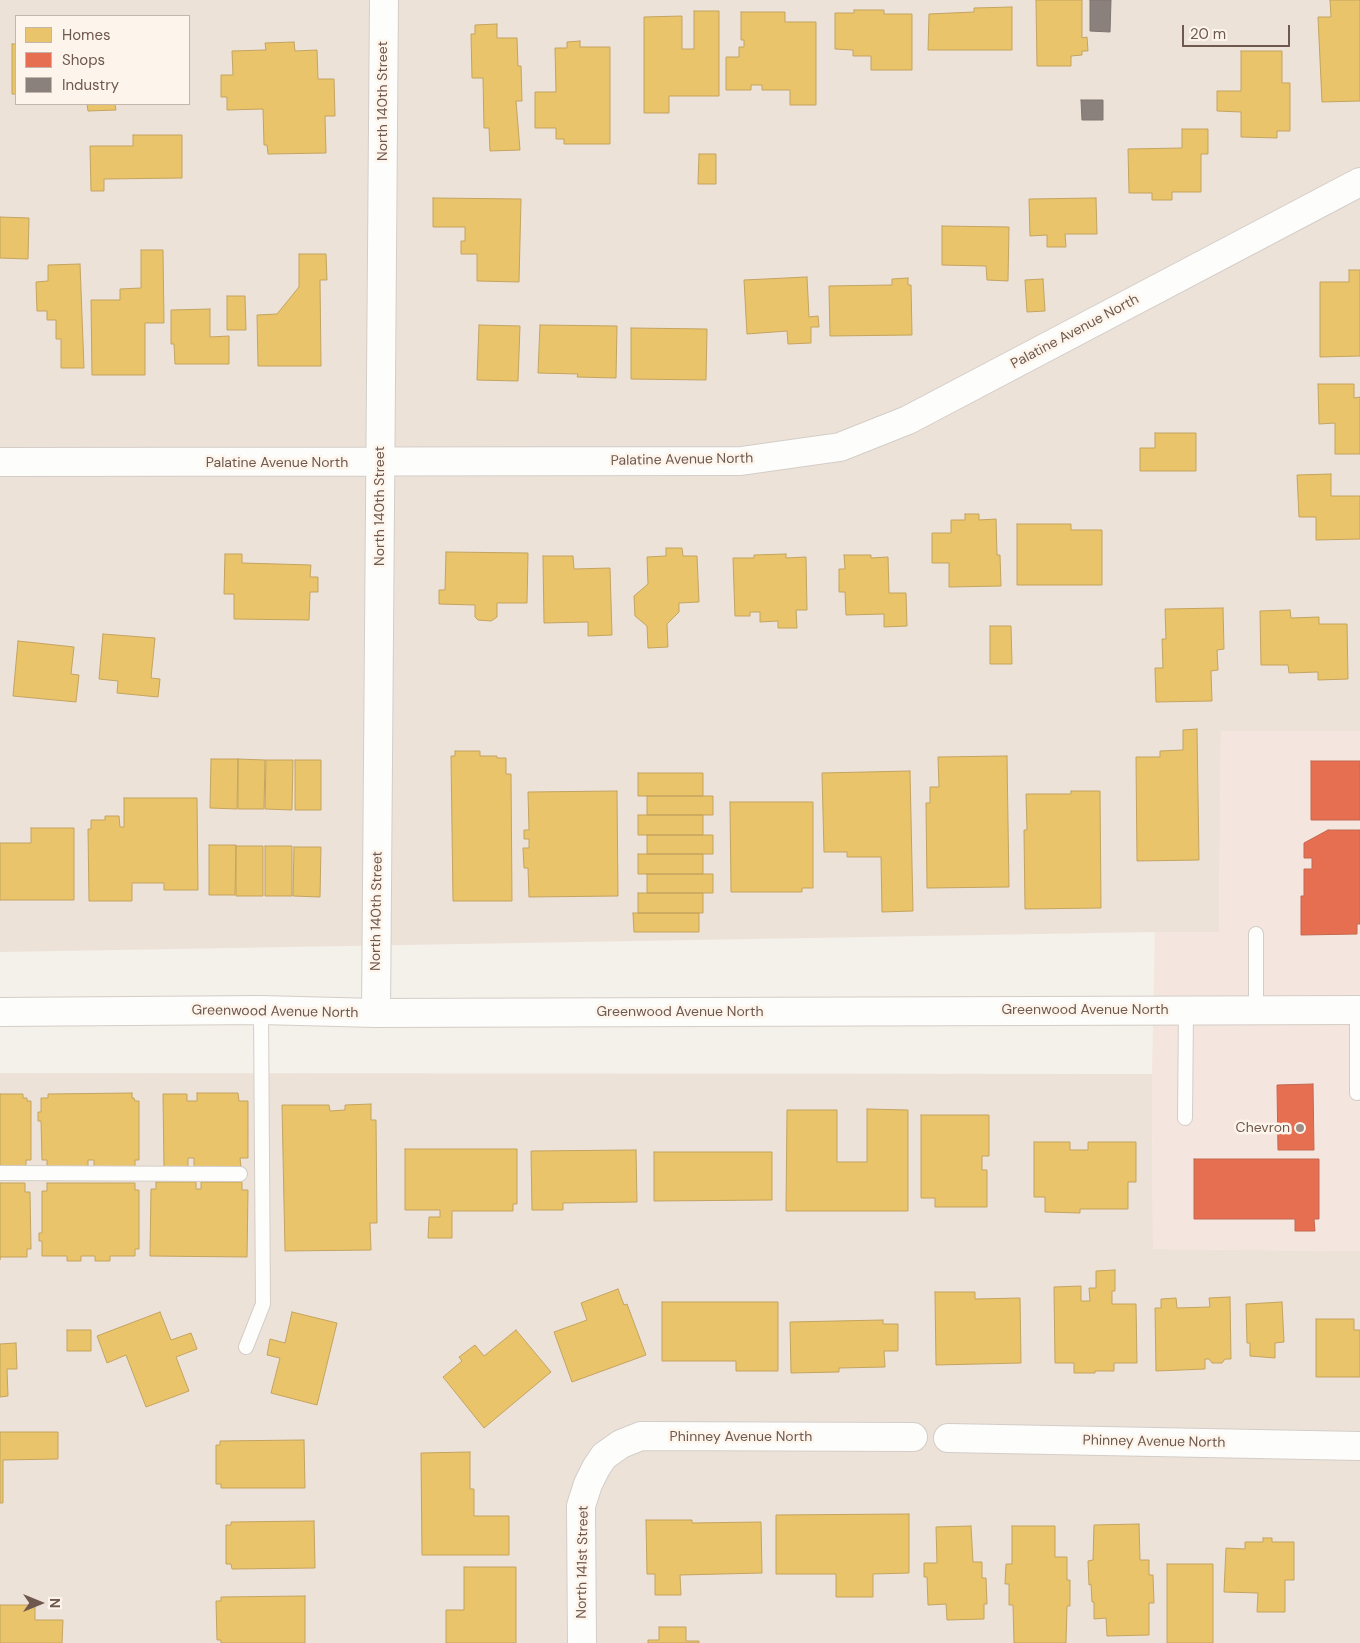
<!DOCTYPE html>
<style>
body{margin:0}
#map{position:relative;width:1360px;height:1643px;overflow:hidden;background:#f4f0ea;font-family:"DM Sans",sans-serif}
canvas{display:block}
.legend{position:absolute;left:15px;top:15px;width:175px;height:90px;box-sizing:border-box;background:#fdf5eb;border:1px solid #c4b6ac;margin:0;padding:6px 9px;list-style:none;font-size:15px;color:#6f584d}
.legend li{display:flex;align-items:center;gap:10px;height:25px}
.legend b{width:25px;border:1px solid #c4b6ac}
.north{position:absolute;left:15px;top:1578px;width:50px;height:50px;-webkit-text-stroke:4px #fdf5eb;paint-order:stroke;rotate:90deg;font-size:14px;font-weight:700;line-height:20px;text-align:center;color:#6f584d}
.north::after{content:'';display:block;margin:auto;width:18px;height:22px;background:#6f584d;clip-path:polygon(50% 0,100% 100%,50% 72%,0 100%)}
.scale{position:absolute;left:1182px;top:25px;width:108px;height:22px;box-sizing:border-box;border:2px solid #6f584d;border-top:0;padding-left:6px;font-size:15px;line-height:18px;white-space:nowrap;color:#6f584d;-webkit-text-stroke:4px #fdf5eb;paint-order:stroke}
</style>
<div id="map">
<canvas width="1360" height="1643"></canvas>
<ul class="legend">
<li><b style="height:14px;background:#e9c46a"></b>Homes</li>
<li><b style="height:14px;background:#e76f51"></b>Shops</li>
<li><b style="height:14px;background:#8a817c"></b>Industry</li>
</ul>
<div class="north">N</div>
<div class="scale">20 m</div>
</div>
<script>
const g = document.querySelector('canvas').getContext('2d');
g.lineJoin = 'round';
function fillPath(path, color) { g.fillStyle = color; g.fill(path, 'evenodd'); }
const toPath = rows => new Path2D(rows.map(r => 'M' + r).join(''));
function stroke(path, color, width, dash) { g.strokeStyle = color; g.lineWidth = width; g.lineCap = dash ? 'butt' : 'round'; g.setLineDash(dash || []); g.stroke(path); }
function write(font, color, halo, rows, align = 'center') {
  g.font = font + ' "DM Sans",sans-serif'; g.lineWidth = 5; g.setLineDash([]); g.textBaseline = 'middle'; g.strokeStyle = halo; g.fillStyle = color; for (const [text, x, y, turn = 0] of rows) {
    g.save(); g.translate(x, y); g.rotate((+turn || 0) * Math.PI / 180); g.textAlign = isNaN(turn) ? turn : align; if (halo) g.strokeText(text, 0, 0); g.fillText(text, 0, 0); g.restore();
  }
}
fillPath(toPath([
 [0,0,1360,0,1360,731,1221,731,1219,932,1155,932,0,952],
 [16,16,189,16,189,104,16,104],
 [0,1073,1152,1074,1153,1249,1360,1251,1360,1643,0,1643]
]), '#ede2d8');
fillPath(toPath([
 [1221,731,1360,731,1360,1251,1153,1249,1152,1074,1155,932,1219,932]
]), '#f4e5de');
const homes = toPath([
 [1036,0,1082,0,1082,38,1087,37,1088,51,1082,51,1082,55,1071,56,1071,66,1037,66,1036,0],
 [1330,0,1360,0,1360,101,1322,102,1318,17,1331,17,1330,0],
 [1012,7,1012,50,928,50,929,14,974,12,974,8,1012,7],
 [854,10,884,10,884,14,912,14,912,70,871,70,871,56,853,56,853,50,835,49,835,13,854,13,854,10],
 [694,11,719,11,719,96,669,96,669,113,644,113,644,17,682,16,682,49,694,49,694,11],
 [741,12,785,12,785,22,816,22,816,105,790,105,790,90,762,90,762,85,751,85,751,90,726,90,726,57,739,57,739,47,744,47,744,40,741,40,741,12],
 [497,24,497,38,517,38,518,66,521,66,522,101,516,101,520,150,490,151,489,128,484,128,483,78,472,78,471,34,475,34,475,25,497,24],
 [580,41,580,47,610,47,610,144,564,144,564,139,556,139,556,128,535,128,535,92,556,92,555,48,567,48,567,42,580,41],
 [294,42,295,51,317,50,318,79,334,79,335,116,325,116,326,153,268,154,267,145,264,145,263,109,227,110,227,97,221,97,221,75,233,75,232,51,266,50,265,43,294,42],
 [12,44,16,44,16,94,12,94,12,44],
 [1241,51,1282,51,1282,83,1290,83,1290,131,1277,131,1277,138,1241,137,1241,112,1217,111,1217,91,1241,91,1241,51],
 [87,104,115,104,116,110,88,111,87,104],
 [1182,129,1208,129,1208,154,1201,154,1201,192,1172,192,1172,200,1152,200,1152,193,1129,193,1128,149,1182,148,1182,129],
 [133,135,182,135,182,178,104,179,104,191,91,191,90,146,133,146,133,135],
 [699,154,716,154,716,184,698,184,699,154],
 [433,198,521,199,519,282,477,281,477,254,461,254,461,241,465,241,465,227,433,227,433,198],
 [1096,198,1097,234,1065,234,1066,247,1047,247,1047,235,1030,236,1029,199,1096,198],
 [0,217,29,218,28,259,0,258,0,217],
 [942,226,1009,227,1008,281,987,280,986,266,942,265,942,226],
 [141,250,163,250,164,323,145,323,145,375,92,375,91,300,120,300,120,289,141,288,141,250],
 [299,254,326,254,327,280,320,280,321,366,258,366,257,315,277,314,299,287,299,254],
 [80,264,84,368,61,368,61,339,56,339,56,320,47,320,47,311,37,311,36,282,48,281,48,265,80,264],
 [1349,270,1360,270,1360,356,1320,357,1320,282,1349,282,1349,270],
 [807,277,809,317,818,316,819,327,811,327,811,343,788,344,787,331,747,334,744,280,807,277],
 [908,278,908,285,911,285,912,335,830,336,829,286,892,285,892,279,908,278],
 [1043,279,1045,311,1027,312,1025,280,1043,279],
 [227,296,245,296,246,330,227,330,227,296],
 [210,309,210,337,229,336,229,364,175,364,174,344,171,344,171,310,210,309],
 [479,325,520,326,518,381,477,380,479,325],
 [540,325,617,326,616,378,577,377,578,374,538,373,540,325],
 [631,328,707,329,706,380,631,379,631,328],
 [1318,384,1354,384,1354,398,1360,397,1360,454,1335,454,1335,423,1319,424,1318,384],
 [1155,433,1196,433,1196,471,1140,471,1140,448,1155,448,1155,433],
 [1331,474,1331,496,1360,496,1360,539,1316,540,1316,517,1299,517,1297,475,1331,474],
 [965,514,979,514,979,520,996,519,997,555,1000,555,1001,586,949,587,949,563,932,563,932,533,951,533,951,520,965,520,965,514],
 [1017,524,1071,524,1071,530,1102,530,1102,585,1017,585,1017,524],
 [666,548,682,548,683,556,697,556,699,602,679,603,679,612,667,624,668,647,648,648,647,626,635,616,634,596,648,584,647,557,666,556,666,548],
 [446,552,528,553,527,603,497,603,497,617,491,621,478,620,475,617,475,605,439,604,439,590,445,590,446,552],
 [225,554,242,554,242,563,311,565,310,577,318,577,318,592,310,592,309,620,234,619,234,594,224,594,225,554],
 [786,554,786,558,806,557,807,610,796,610,797,628,778,628,778,621,760,622,760,612,750,612,750,616,735,616,733,558,754,558,754,555,786,554],
 [844,555,871,555,871,558,888,557,889,593,906,593,907,626,884,627,884,614,846,615,845,592,839,592,839,569,845,569,844,555],
 [543,556,573,556,574,569,610,568,612,635,588,636,588,622,544,623,543,556],
 [1223,608,1224,649,1217,650,1218,670,1211,671,1212,701,1156,702,1155,668,1163,668,1162,639,1166,639,1165,609,1223,608],
 [1290,610,1291,618,1319,617,1319,624,1347,624,1348,679,1318,680,1318,672,1289,673,1288,665,1261,665,1260,611,1290,610],
 [990,626,1011,626,1012,664,990,664,990,626],
 [103,634,155,638,151,678,160,679,158,697,117,693,118,681,99,679,103,634],
 [18,641,74,647,71,674,79,675,76,702,13,696,18,641],
 [1197,729,1199,860,1137,861,1136,757,1160,757,1160,751,1183,750,1183,730,1197,729],
 [455,751,480,751,480,756,497,756,497,758,506,758,506,774,511,774,512,901,453,901,451,756,455,756,455,751],
 [1007,756,1009,887,927,888,926,803,930,803,930,787,939,787,938,757,1007,756],
 [211,759,238,759,237,809,210,808,211,759],
 [238,759,265,760,264,809,238,809,238,759],
 [266,760,293,760,292,810,265,809,266,760],
 [295,760,321,760,321,810,295,810,295,760],
 [910,771,913,911,882,912,881,857,847,857,847,852,824,852,822,773,910,771],
 [638,773,703,773,703,796,638,796,638,773],
 [617,791,618,896,529,897,528,868,524,868,523,848,529,848,529,839,524,839,524,830,529,830,528,792,617,791],
 [1071,791,1100,791,1101,908,1025,909,1024,830,1027,830,1026,794,1071,794,1071,791],
 [647,796,713,796,713,815,647,815,647,796],
 [124,798,197,798,198,890,164,890,164,883,132,883,132,901,89,901,88,829,91,829,91,820,105,820,105,816,119,816,120,827,124,827,124,798],
 [730,802,813,802,813,888,802,888,802,892,731,892,730,802],
 [638,815,703,815,703,835,638,835,638,815],
 [31,828,74,828,74,900,0,900,0,843,31,843,31,828],
 [647,835,713,835,713,854,647,854,647,835],
 [209,845,236,845,235,895,209,895,209,845],
 [236,846,263,846,263,896,236,896,236,846],
 [265,846,292,846,292,896,265,896,265,846],
 [294,847,321,847,320,897,293,896,294,847],
 [638,854,703,854,703,874,638,874,638,854],
 [647,874,713,874,713,893,647,893,647,874],
 [638,893,703,893,703,913,638,913,638,893],
 [633,913,699,913,699,932,634,932,633,913],
 [132,1093,132,1098,134,1098,135,1101,139,1101,139,1160,135,1160,135,1168,94,1168,94,1160,88,1160,88,1168,47,1169,47,1160,42,1160,41,1121,38,1121,38,1112,41,1112,41,1098,48,1098,48,1094,132,1093],
 [197,1093,238,1093,239,1101,248,1101,248,1158,240,1158,241,1167,194,1168,194,1158,188,1158,188,1168,164,1168,163,1094,187,1094,187,1101,197,1101,197,1093],
 [0,1094,23,1094,23,1098,27,1098,27,1101,31,1101,31,1160,26,1160,26,1166,0,1166,0,1094],
 [371,1104,371,1120,376,1120,377,1223,370,1223,371,1250,285,1251,282,1105,329,1105,330,1111,345,1110,345,1105,371,1104],
 [867,1109,908,1110,908,1211,786,1211,787,1110,837,1110,837,1162,867,1162,867,1109],
 [921,1115,989,1115,989,1156,982,1156,982,1170,987,1170,987,1207,935,1207,935,1198,921,1198,921,1115],
 [1034,1142,1070,1142,1070,1150,1088,1150,1088,1142,1136,1142,1136,1182,1128,1182,1128,1209,1080,1209,1080,1213,1045,1212,1045,1197,1034,1197,1034,1142],
 [405,1149,517,1149,517,1204,513,1204,513,1211,452,1211,452,1238,428,1238,429,1217,440,1217,440,1210,405,1210,405,1149],
 [636,1150,637,1202,563,1203,563,1210,532,1210,531,1151,636,1150],
 [654,1152,772,1152,772,1200,654,1201,654,1152],
 [156,1182,196,1182,196,1189,201,1189,201,1182,242,1182,242,1190,248,1190,247,1257,150,1256,151,1189,156,1189,156,1182],
 [0,1183,25,1183,25,1192,30,1192,31,1249,27,1249,27,1257,0,1257,0,1260,0,1183],
 [47,1183,135,1183,135,1190,139,1190,139,1249,135,1249,135,1256,110,1256,110,1261,95,1261,95,1256,81,1256,81,1261,67,1261,67,1256,42,1256,42,1241,39,1241,39,1233,42,1233,42,1191,47,1191,47,1183],
 [1115,1270,1115,1291,1112,1291,1112,1304,1136,1304,1137,1363,1114,1363,1114,1371,1095,1371,1095,1373,1074,1373,1074,1363,1055,1363,1054,1287,1081,1286,1081,1301,1090,1301,1089,1288,1096,1288,1096,1271,1115,1270],
 [618,1289,624,1305,627,1304,646,1355,572,1382,554,1332,587,1320,581,1303,618,1289],
 [935,1292,975,1292,975,1299,1020,1298,1021,1363,936,1365,935,1292],
 [1230,1297,1231,1359,1225,1359,1222,1363,1212,1363,1209,1359,1205,1359,1205,1369,1156,1371,1155,1308,1161,1308,1161,1299,1176,1298,1177,1308,1210,1307,1209,1298,1230,1297],
 [662,1302,778,1302,778,1371,736,1371,736,1361,662,1361,662,1302],
 [1282,1302,1284,1342,1275,1343,1275,1358,1250,1356,1250,1343,1247,1343,1246,1304,1282,1302],
 [160,1312,171,1340,191,1333,197,1349,176,1357,189,1391,146,1407,126,1355,107,1363,97,1336,160,1312],
 [292,1312,337,1323,317,1405,271,1393,280,1358,267,1355,270,1339,285,1343,292,1312],
 [1316,1319,1354,1319,1354,1330,1360,1330,1360,1377,1316,1377,1316,1319],
 [883,1320,883,1324,898,1324,898,1351,884,1351,885,1367,839,1368,839,1372,791,1373,790,1322,883,1320],
 [67,1330,91,1330,91,1351,67,1351,67,1330],
 [516,1330,551,1372,484,1428,443,1377,462,1361,459,1357,475,1345,484,1356,516,1330],
 [16,1343,17,1369,7,1369,8,1396,0,1397,0,1344,16,1343],
 [0,1432,58,1432,58,1459,3,1460,3,1503,0,1503,0,1432],
 [304,1440,305,1488,221,1488,221,1484,216,1484,216,1445,220,1445,220,1441,304,1440],
 [470,1452,470,1489,474,1489,474,1516,509,1516,509,1555,422,1555,421,1453,470,1452],
 [909,1514,909,1573,873,1574,873,1597,836,1597,836,1574,776,1574,776,1515,909,1514],
 [646,1520,692,1520,692,1523,761,1522,762,1573,680,1575,681,1595,655,1595,655,1574,647,1574,646,1520],
 [314,1521,315,1568,232,1569,231,1564,226,1564,226,1525,231,1525,231,1522,314,1521],
 [1139,1524,1140,1560,1149,1560,1149,1575,1153,1575,1154,1603,1149,1603,1149,1635,1107,1636,1106,1618,1094,1619,1094,1602,1092,1602,1091,1584,1089,1585,1088,1561,1093,1560,1094,1525,1139,1524],
 [971,1526,973,1562,982,1562,982,1578,986,1578,987,1604,984,1604,984,1619,947,1620,946,1604,928,1605,927,1577,924,1577,924,1563,937,1563,936,1527,971,1526],
 [1012,1526,1055,1526,1055,1557,1067,1557,1067,1580,1070,1580,1070,1606,1067,1606,1066,1643,1014,1643,1013,1605,1009,1605,1009,1584,1005,1584,1006,1564,1012,1564,1012,1526],
 [1263,1538,1272,1538,1272,1542,1294,1542,1294,1580,1285,1580,1285,1612,1257,1612,1258,1593,1224,1592,1226,1548,1245,1549,1245,1542,1263,1542,1263,1538],
 [1167,1564,1213,1564,1213,1643,1167,1643,1167,1564],
 [464,1567,516,1567,516,1643,446,1643,446,1610,464,1610,464,1567],
 [305,1596,305,1643,221,1643,221,1640,217,1640,216,1601,221,1601,221,1597,305,1596],
 [0,1605,35,1605,35,1620,63,1620,62,1643,0,1643,0,1605],
 [659,1627,686,1627,686,1641,699,1641,699,1643,648,1643,648,1640,659,1640,659,1627]
]);
fillPath(homes, '#e9c46a');
stroke(homes, '#c4a461', 1);
const shops = toPath([
 [1311,761,1360,761,1360,820,1311,820,1311,761],
 [1328,830,1360,830,1360,924,1357,924,1357,934,1301,935,1301,896,1304,896,1304,869,1312,869,1312,858,1304,858,1304,843,1328,830],
 [1313,1084,1314,1150,1278,1150,1277,1085,1313,1084],
 [1194,1159,1319,1159,1319,1219,1314,1219,1315,1231,1295,1231,1295,1219,1194,1219,1194,1159]
]);
fillPath(shops, '#e76f51');
stroke(shops, '#c36850', 1);
const industry = toPath([
 [1090,0,1111,0,1110,32,1090,31,1090,0],
 [1081,100,1103,100,1103,120,1082,120,1081,100]
]);
fillPath(industry, '#8a817c');
stroke(industry, '#82756e', 1);
const lane = toPath([
 [1256,934,1256,1010],
 [1357,1010,1357,1093],
 [1185,1118,1186,1010],
 [0,1173,240,1174],
 [246,1347,263,1304,261,1010]
]);
const street = toPath([
 [0,462,741,461,840,447,908,420,1360,182],
 [376,1013,384,0],
 [948,1438,1360,1446],
 [582,1643,581,1506,588,1484,596,1468,604,1456,621,1444,641,1436,913,1437]
]);
const secondary = toPath([
 [0,1012,261,1010,376,1013,1360,1010]
]);
stroke(lane, '#d3cdc8', 16);
stroke(street, '#d3cdc8', 30);
stroke(secondary, '#d4cdc6', 30);
stroke(lane, '#fdfdfc', 14);
stroke(street, '#fdfdfc', 28);
stroke(secondary, '#fdfdfc', 28);
for (const [x, y, r, color] of [
 [1300,1128,5,"#9e8d84"]
]) { const dot = new Path2D(); dot.arc(x, y, r, 0, 2 * Math.PI); g.fillStyle = color; g.fill(dot); stroke(dot, '#fdf5eb', 2); }
write('14px', '#6f584d', '#fdf5eb', [
 ["North 140th Street",383,101,-90],
 ["Palatine Avenue North",1075,332,-28],
 ["Palatine Avenue North",682,460,-1],
 ["Palatine Avenue North",277,463],
 ["North 140th Street",380,506,-90],
 ["North 140th Street",377,911,-89],
 ["Greenwood Avenue North",1085,1010],
 ["Greenwood Avenue North",275,1012,1],
 ["Greenwood Avenue North",680,1012],
 ["Phinney Avenue North",741,1437],
 ["Phinney Avenue North",1154,1442,1],
 ["North 141st Street",583,1562,-89]
]);
write('14px', '#6f584d', '#fdf5eb', [
 ["Chevron",1290,1128]
], 'right');
</script>
